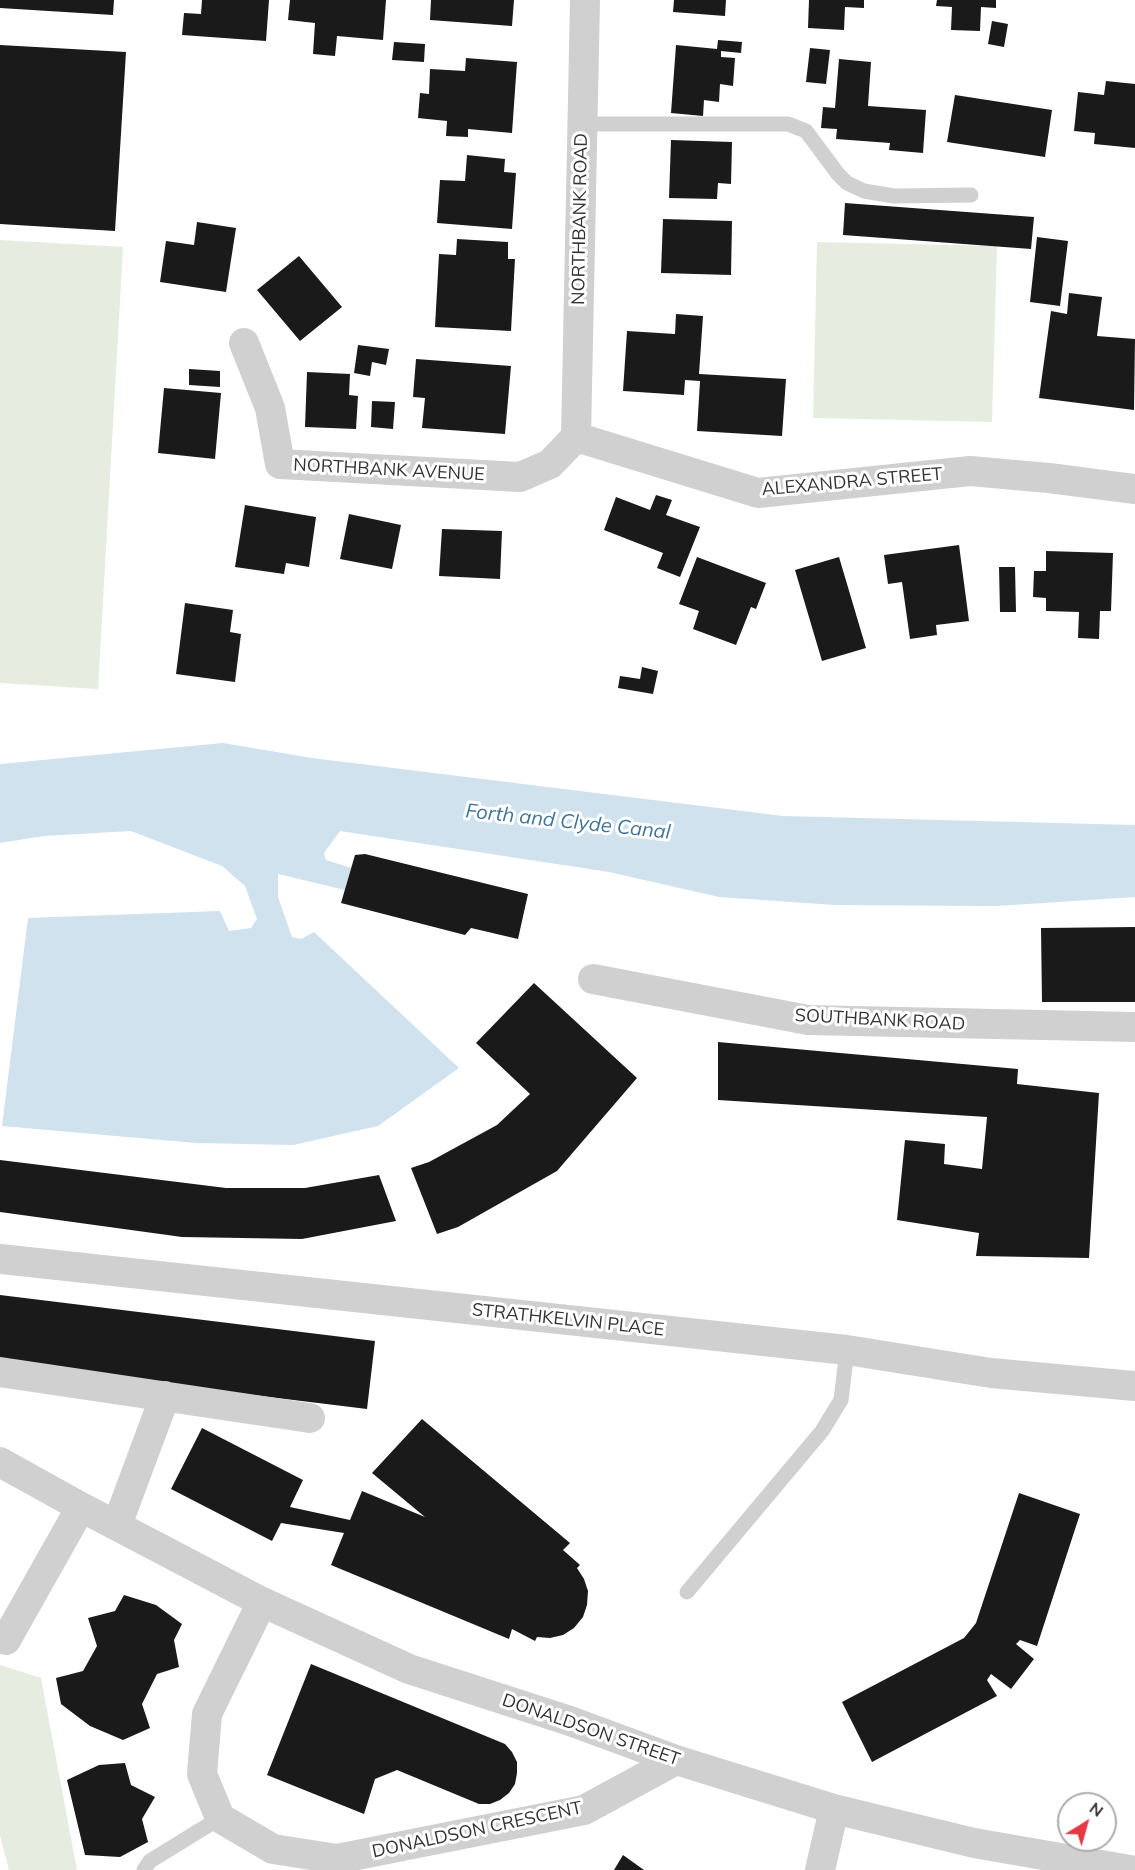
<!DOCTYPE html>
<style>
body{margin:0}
#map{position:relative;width:1135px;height:1870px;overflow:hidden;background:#fff;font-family:Mulish,sans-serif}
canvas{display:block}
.north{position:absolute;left:1057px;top:1792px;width:60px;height:60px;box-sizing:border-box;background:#fff;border:2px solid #adadad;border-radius:50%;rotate:37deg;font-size:16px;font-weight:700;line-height:24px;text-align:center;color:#333}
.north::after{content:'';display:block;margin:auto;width:21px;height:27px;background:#e63946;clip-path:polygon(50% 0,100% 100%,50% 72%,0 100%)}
</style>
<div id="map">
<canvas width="1135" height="1870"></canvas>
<div class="north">N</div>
</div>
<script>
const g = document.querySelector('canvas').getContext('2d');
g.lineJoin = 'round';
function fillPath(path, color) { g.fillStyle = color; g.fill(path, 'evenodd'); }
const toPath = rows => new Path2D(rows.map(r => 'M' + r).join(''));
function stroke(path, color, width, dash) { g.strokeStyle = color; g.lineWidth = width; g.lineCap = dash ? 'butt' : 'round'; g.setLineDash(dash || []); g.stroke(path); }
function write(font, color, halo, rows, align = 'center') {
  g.font = font + ' Mulish,sans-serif'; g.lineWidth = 6; g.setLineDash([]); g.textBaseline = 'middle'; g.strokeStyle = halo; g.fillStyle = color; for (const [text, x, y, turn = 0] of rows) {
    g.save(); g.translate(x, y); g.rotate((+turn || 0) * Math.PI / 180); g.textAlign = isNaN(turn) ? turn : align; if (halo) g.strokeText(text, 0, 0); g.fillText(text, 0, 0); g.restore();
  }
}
fillPath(toPath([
 [0,240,123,247,98,689,0,683],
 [817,242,997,246,992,422,813,418],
 [0,1665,41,1678,77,1870,9,1870,0,1836]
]), '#e6ecdf');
fillPath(toPath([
 [223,743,312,758,783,816,1135,825,1135,897,997,906,835,905,719,897,609,872,340,831,324,853,326,860,351,868,345,890,278,874,278,897,292,937,301,939,314,932,459,1068,378,1126,293,1145,196,1143,2,1126,28,918,220,911,229,931,251,928,257,919,245,886,222,866,131,831,44,836,0,843,0,764]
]), '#cfe2ee');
fillPath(toPath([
 [0,0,114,0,113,15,0,8],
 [202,0,269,0,266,41,182,35,184,13,201,14],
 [290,0,386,0,383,40,337,36,335,56,313,54,315,23,288,20],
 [431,0,514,0,512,26,430,20],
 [674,0,726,0,725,16,673,12],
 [809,0,864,0,864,8,845,7,844,30,808,28],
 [937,0,996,0,996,8,981,7,980,31,951,30,952,7,936,6],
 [992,21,1008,24,1004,47,988,44],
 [718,40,742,42,741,53,721,51,721,57,735,58,733,86,720,84,719,102,704,100,703,116,671,113,676,45,717,49],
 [394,42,425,44,424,62,392,60],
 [0,45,126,52,115,231,0,224],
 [810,48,830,50,826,84,806,82],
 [466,58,517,62,512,133,468,129,468,137,446,136,447,121,418,118,420,93,429,94,430,69,465,71],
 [839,59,871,62,868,106,926,110,923,153,889,150,890,143,836,139,837,129,821,128,823,107,835,108],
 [1106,81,1135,84,1135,148,1094,144,1095,133,1074,131,1078,92,1104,95],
 [955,95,1052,110,1045,157,947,142],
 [671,140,732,142,731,184,718,183,717,199,669,198],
 [467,155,505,159,504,172,516,173,512,229,437,223,440,180,465,181],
 [845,203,1034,217,1031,249,843,235],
 [663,219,732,221,731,275,661,273],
 [197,222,236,228,226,292,160,282,166,241,194,245],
 [1037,237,1068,241,1060,306,1030,302],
 [457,239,508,242,508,259,515,259,511,331,435,327,439,254,456,255],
 [299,256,342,307,300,341,257,290],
 [1069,293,1102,297,1097,336,1135,339,1134,410,1039,398,1051,311,1067,314],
 [676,314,703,316,699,374,786,379,782,436,697,431,700,381,685,380,684,395,623,391,627,331,675,334],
 [358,345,389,349,386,365,372,362,370,376,354,373],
 [416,359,511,366,505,434,422,428,425,398,413,397],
 [189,369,220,371,220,387,189,385],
 [307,372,350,374,349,395,358,396,356,429,305,427],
 [164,388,221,393,215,459,158,453],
 [372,401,395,402,393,429,371,427],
 [656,495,672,500,666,515,700,527,680,577,657,568,663,553,604,530,616,497,650,510],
 [245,505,316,517,309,567,286,563,284,574,235,567],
 [349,514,401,525,392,569,340,559],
 [442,529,502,531,500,579,439,576],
 [959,545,969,621,936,625,937,635,910,639,902,582,888,584,884,555],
 [1046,551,1113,553,1111,611,1100,611,1099,639,1078,638,1079,612,1046,611,1046,598,1033,597,1034,571,1046,571],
 [697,557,766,583,756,609,751,607,736,645,693,629,699,611,679,604],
 [839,557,866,648,822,661,795,570],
 [999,567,1015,567,1016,612,1000,612],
 [185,603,233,610,230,632,241,634,235,682,176,674],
 [642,667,658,671,653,694,618,688,620,676,640,679],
 [365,854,528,894,518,939,471,928,465,935,341,903,355,855],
 [1135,927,1135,1002,1042,1002,1041,928],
 [534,983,637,1078,557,1171,458,1227,437,1234,411,1168,429,1162,497,1125,530,1094,476,1043],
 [718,1042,1018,1069,1017,1084,1099,1093,1089,1258,976,1256,979,1233,897,1220,905,1140,945,1144,944,1164,982,1169,987,1117,718,1100],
 [0,1160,226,1188,305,1188,379,1175,396,1221,302,1239,182,1237,0,1212],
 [0,1295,375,1341,367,1409,0,1364],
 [422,1419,570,1543,563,1550,580,1565,577,1568,584,1579,588,1591,587,1605,583,1617,574,1628,563,1635,550,1638,537,1637,535,1641,512,1629,509,1639,331,1565,344,1533,281,1523,272,1541,171,1489,202,1428,303,1480,290,1507,350,1520,362,1491,425,1517,372,1473],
 [1019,1493,1080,1514,1037,1646,1020,1640,1016,1644,1034,1659,1011,1689,991,1674,987,1680,997,1696,872,1762,842,1702,964,1638,976,1623],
 [124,1595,156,1605,182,1624,174,1640,179,1667,157,1674,142,1704,150,1728,123,1740,90,1726,61,1704,56,1678,83,1671,97,1646,88,1618,115,1611],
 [311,1664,505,1744,512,1752,517,1762,517,1773,515,1784,509,1793,500,1800,490,1804,479,1804,397,1770,375,1779,364,1814,267,1775],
 [125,1763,131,1785,155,1797,142,1819,148,1842,120,1857,85,1855,67,1780,99,1765],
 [623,1855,644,1870,614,1870]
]), '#1a1a1a');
stroke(toPath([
 [583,124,788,124,806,131,838,174,847,183,864,191,894,196,971,195],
 [687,1592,822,1431,841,1400,847,1350],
 [144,1870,150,1861,220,1818]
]), '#d0d0d0', 15);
stroke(toPath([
 [244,343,270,408,280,464,520,477,550,464,576,437],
 [576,437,758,493,970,471,1049,478,1135,489],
 [576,437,585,0],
 [593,979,808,1020,1135,1027],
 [0,1259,847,1350,991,1373,1135,1386],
 [0,1372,310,1418],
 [0,1462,81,1507,262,1602,409,1669,570,1721,676,1760,834,1809,974,1843,1130,1870],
 [117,1525,165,1396],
 [262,1602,207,1714,202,1774,220,1818,273,1849,337,1859,584,1810,676,1760],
 [6,1640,81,1507],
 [820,1870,834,1809]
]), '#d0d0d0', 30);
write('18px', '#333', '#fff', [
 ["NORTHBANK ROAD",580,219,-89],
 ["NORTHBANK AVENUE",389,470,3],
 ["ALEXANDRA STREET",852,482,-5],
 ["SOUTHBANK ROAD",880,1020,3],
 ["STRATHKELVIN PLACE",568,1320,6],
 ["DONALDSON STREET",591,1730,19],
 ["DONALDSON CRESCENT",477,1830,-12]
]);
write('italic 20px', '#3f7597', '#fff', [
 ["Forth and Clyde Canal",568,822,6]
]);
</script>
